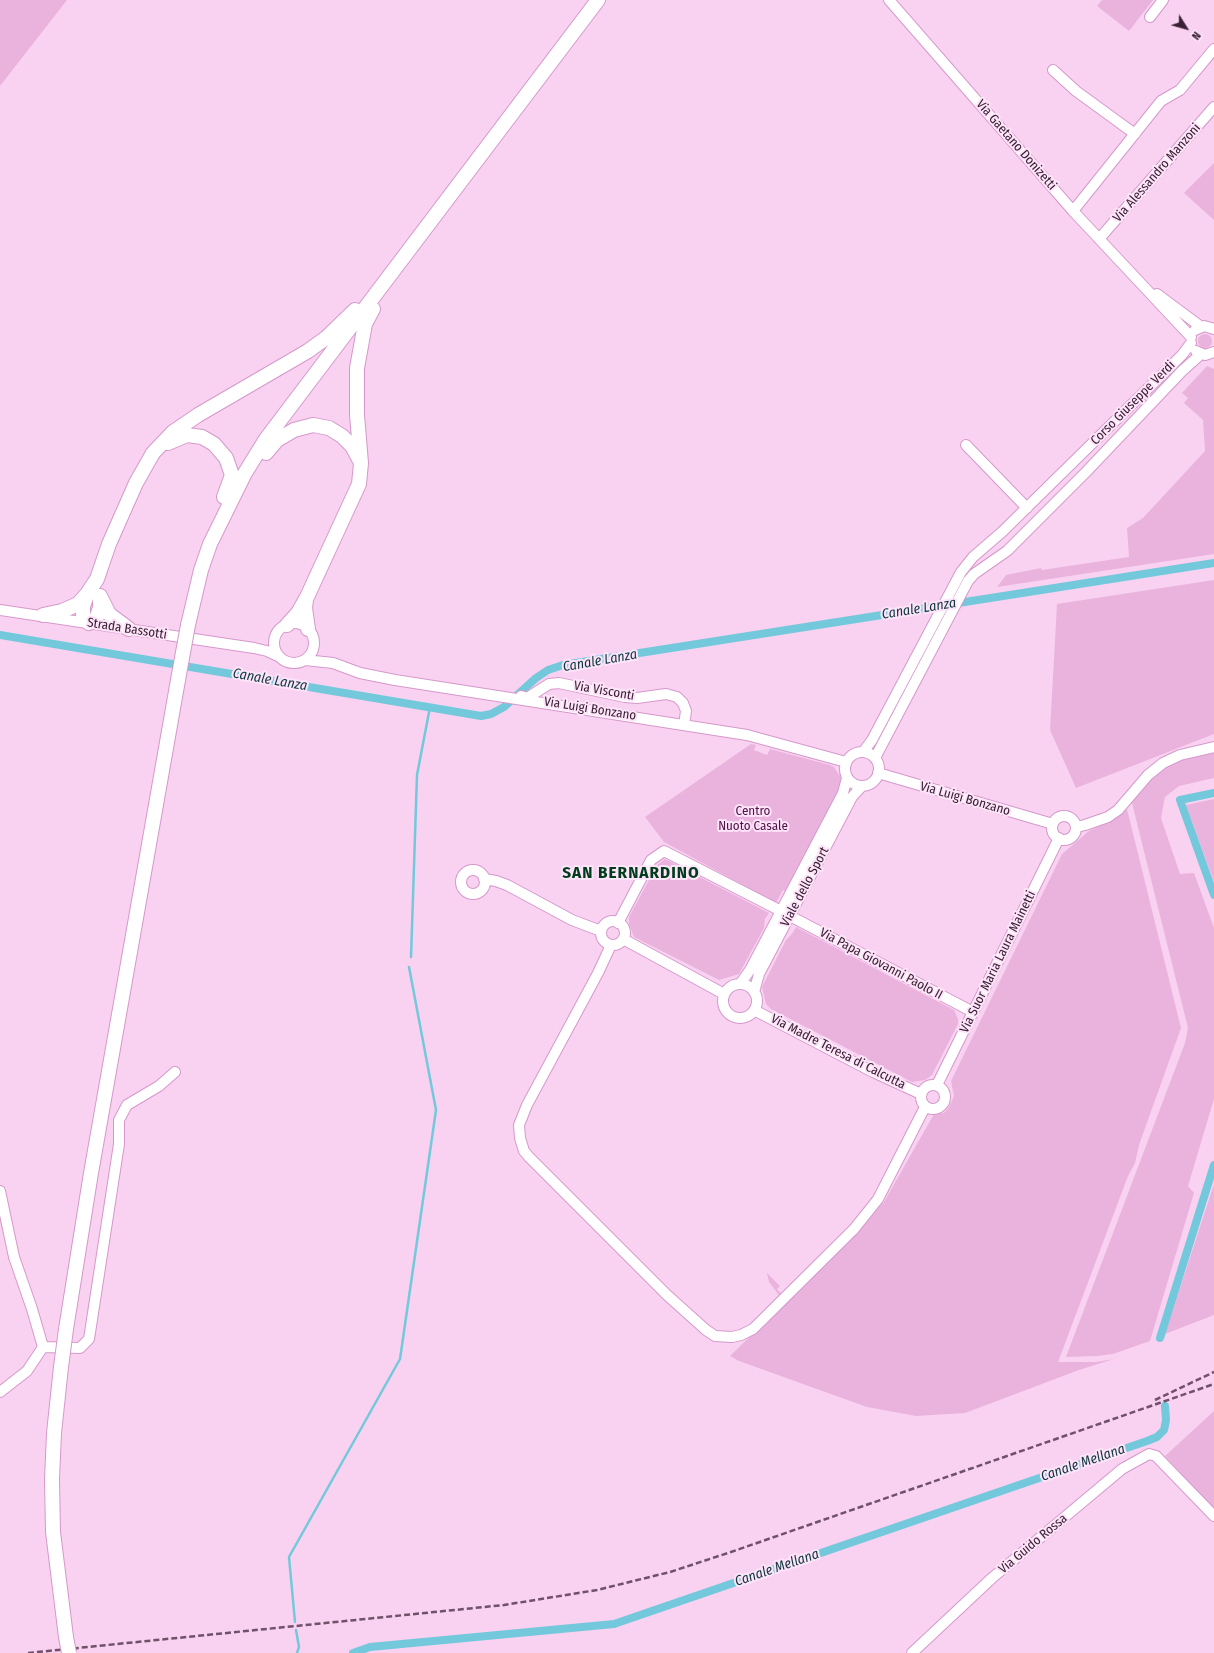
<!DOCTYPE html>
<style>
body{margin:0}
#map{position:relative;width:1214px;height:1653px;overflow:hidden;background:#f9d2f1;font-family:"Fira Sans Condensed",sans-serif}
canvas{display:block}
.north{position:absolute;left:1166px;top:8px;width:40px;height:40px;-webkit-text-stroke:3px #fee4f9;paint-order:stroke;rotate:127deg;font-size:11px;font-weight:700;line-height:16px;text-align:center;color:#392034}
.north::after{content:'';display:block;margin:auto;width:14px;height:18px;background:#392034;clip-path:polygon(50% 0,100% 100%,50% 72%,0 100%)}
</style>
<div id="map">
<canvas width="1214" height="1653"></canvas>
<div class="north">N</div>
</div>
<script>
const g = document.querySelector('canvas').getContext('2d');
g.lineJoin = 'round';
function fillPath(path, color) { g.fillStyle = color; g.fill(path, 'evenodd'); }
const toPath = rows => new Path2D(rows.map(r => 'M' + r).join(''));
function stroke(path, color, width, dash) { g.strokeStyle = color; g.lineWidth = width; g.lineCap = dash ? 'butt' : 'round'; g.setLineDash(dash || []); g.stroke(path); }
function write(font, color, halo, rows, align = 'center') {
  g.font = font + ' "Fira Sans Condensed",sans-serif'; g.lineWidth = 4; g.setLineDash([]); g.textBaseline = 'middle'; g.strokeStyle = halo; g.fillStyle = color; for (const [text, x, y, turn = 0] of rows) {
    g.save(); g.translate(x, y); g.rotate((+turn || 0) * Math.PI / 180); g.textAlign = isNaN(turn) ? turn : align; if (halo) g.strokeText(text, 0, 0); g.fillText(text, 0, 0); g.restore();
  }
}
fillPath(toPath([
 [0,0,67,0,0,86],
 [1102,0,1153,0,1129,31,1097,6],
 [1214,163,1214,220,1184,193],
 '1198 341a7 7 0 1 1 14 0a7 7 0 1 1-14 0Z',
 [1207,366,1214,369,1214,554,997,587,1006,575,1041,568,1042,570,1129,557,1127,528,1143,518,1205,451,1203,420,1184,403,1188,398,1182,393],
 [1214,580,1214,734,1076,788,1050,730,1057,604],
 [751,744,756,745,754,750,767,755,770,749,830,765,834,767,841,778,839,791,785,891,783,890,776,903,664,842,645,817],
 [1214,752,1214,778,1179,786,1165,797,1161,818,1180,874,1194,873,1214,928,1214,1099,1188,1186,1194,1193,1150,1341,1113,1354,1097,1356,1066,1357,1185,1043,1188,1028,1132,803,1152,778,1166,768,1183,760],
 [1214,799,1214,882,1186,805],
 [1127,809,1181,1028,1139,1145,1135,1163,1128,1176,1058,1362,1096,1362,1114,1359,1079,1370,965,1413,916,1416,867,1407,739,1361,730,1356,856,1232,884,1202,934,1114,944,1113,949,1107,954,1096,951,1081,1062,854,1089,831,1112,820],
 [665,859,769,913,765,919,764,928,739,974,719,980,634,937,629,924,629,917,657,865],
 [796,927,954,1010,958,1019,958,1024,932,1075,925,1080,912,1082,771,1009,766,1004,762,987,786,940,792,934],
 [1214,1184,1214,1315,1165,1334],
 [767,1273,780,1286,777,1289,783,1296,781,1298,769,1282],
 [1214,1411,1214,1509,1165,1456]
]), '#e9b3de');
stroke(toPath([
 [411,957,417,775,430,707],
 [295,1622,289,1557,400,1359,436,1110,409,967],
 [296,1630,299,1647,297,1653]
]), '#73c9db', 2.5);
stroke(toPath([
 [0,635,481,716,491,714,504,707,536,678,548,670,563,665,1214,563],
 [1214,793,1180,800,1214,895],
 [1160,1338,1214,1165],
 [353,1653,370,1647,614,1624,1147,1441,1157,1437,1164,1430,1166,1420,1165,1406]
]), '#73c9db', 8);
const minor = toPath([
 [889,0,1073,211,1191,337],
 [1150,17,1163,0],
 [1053,70,1076,91,1135,134],
 [1073,211,1161,101,1180,90,1214,49],
 [1099,239,1214,107],
 [1157,294,1200,326],
 [1195,330,1204,326,1214,329],
 [1196,351,1205,355,1214,352],
 [966,445,1027,508],
 [0,610,254,648,267,651,280,657],
 '274 643a20 20 0 1 1 40 0a20 20 0 1 1-40 0Z',
 [305,660,333,663,360,673,395,680,747,735,846,762],
 [521,696,527,698,549,684,559,683,625,697,637,698,666,694,677,697,683,703,686,711,684,725],
 [863,752,872,740,961,572,973,557,1002,532,1182,355,1191,343],
 '845 769a17 17 0 1 1 34 0a17 17 0 1 1-34 0Z',
 [875,758,968,581,974,574,1007,551,1086,472,1182,371,1201,354],
 [878,773,1053,824],
 '1052 828a12 12 0 1 1 24 0a12 12 0 1 1-24 0Z',
 [1077,827,1085,825,1108,817,1118,810,1148,775,1163,763,1180,755,1214,747],
 '461 882a12 12 0 1 1 24 0a12 12 0 1 1-24 0Z',
 [484,879,496,881,507,885,572,920,601,931],
 [790,916,973,1012],
 '601 933a12 12 0 1 1 24 0a12 12 0 1 1-24 0Z',
 [618,923,651,860,664,851,781,911],
 [623,939,724,994],
 [611,945,598,973,527,1105,519,1125,520,1138,524,1151,529,1157,667,1295,706,1330,715,1336,732,1337,741,1335,753,1329,854,1229,878,1199,925,1107],
 [740,984,750,970,843,793,847,778],
 '723 1001a17 17 0 1 1 34 0a17 17 0 1 1-34 0Z',
 [754,992,759,974,852,797,862,786],
 [754,1010,873,1072,921,1094],
 '921 1097a12 12 0 1 1 24 0a12 12 0 1 1-24 0Z',
 [937,1085,1059,838],
 [0,1191,14,1257,32,1309,43,1347,27,1371,0,1392],
 [43,1347,80,1348,89,1339,119,1144,119,1120,127,1105,159,1086,175,1072],
 [912,1653,992,1578,1122,1469,1149,1454,1156,1456,1214,1516]
]);
const highway = toPath([
 [168,443,187,435,202,437,214,444,226,458,232,475,224,497],
 [266,453,277,440,294,430,313,425,329,428,342,436,352,446,360,461],
 [87,595,83,606,83,618,89,623,96,619,100,608,100,596],
 [100,596,109,614,129,629],
 [306,600,305,608,308,629],
 [43,615,62,611,78,604,87,594,97,579,109,544,136,483,153,453,173,432,198,415,308,351,326,338,355,310],
 [188,625,201,570,210,544,245,473,266,439,598,0],
 [287,625,298,613,307,597,359,484,361,463,357,415,357,368,365,324,373,309],
 [66,1329,91,1173,178,680],
 [61,1367,54,1433,52,1479,53,1532,66,1637]
]);
stroke(minor, '#d698cb', 12);
stroke(highway, '#d698cb', 16);
stroke(minor, '#fff', 10);
stroke(highway, '#fff', 14);
stroke(toPath([
 [1155,1400,1214,1372],
 [28,1653,504,1605,597,1590,670,1572,731,1552,1214,1384]
]), '#6f5269', 2.5, [6, 3]);
const highwayBridge = toPath([
 [178,680,188,625],
 [61,1367,66,1329],
 [66,1637,69,1653]
]);
stroke(highwayBridge, '#d698cb', 16, []);
stroke(highwayBridge, '#fff', 14);
write('13px', '#392034', '#fee4f9', [
 ["Via Gaetano Donizetti",1016,145,49],
 ["Via Alessandro Manzoni",1157,173,-49],
 ["Corso Giuseppe Verdi",1133,403,-45],
 ["Strada Bassotti",127,629,9],
 ["Via Visconti",604,691,10],
 ["Via Luigi Bonzano",590,709,9],
 ["Via Luigi Bonzano",965,799,16],
 ["Viale dello Sport",805,887,-62],
 ["Via Suor Maria Laura Mainetti",998,962,-64],
 ["Via Papa Giovanni Paolo II",881,964,28],
 ["Via Madre Teresa di Calcutta",838,1052,27],
 ["Via Guido Rossa",1033,1544,-40]
]);
write('13px', '#511149', '#fee4f9', [
 ["Centro",753,811],
 ["Nuoto Casale",753,826]
]);
write('italic 14px', '#0e373f', '#fee4f9', [
 ["Canale Lanza",919,609,-9],
 ["Canale Lanza",600,661,-10],
 ["Canale Lanza",270,680,10],
 ["Canale Mellana",1083,1463,-19],
 ["Canale Mellana",777,1568,-19]
]);
g.letterSpacing = '1px';
write('bold 17px', '#003c1c', '#fee4f9', [
 ["SAN BERNARDINO",631,873]
]);
g.letterSpacing = '0px';
</script>
